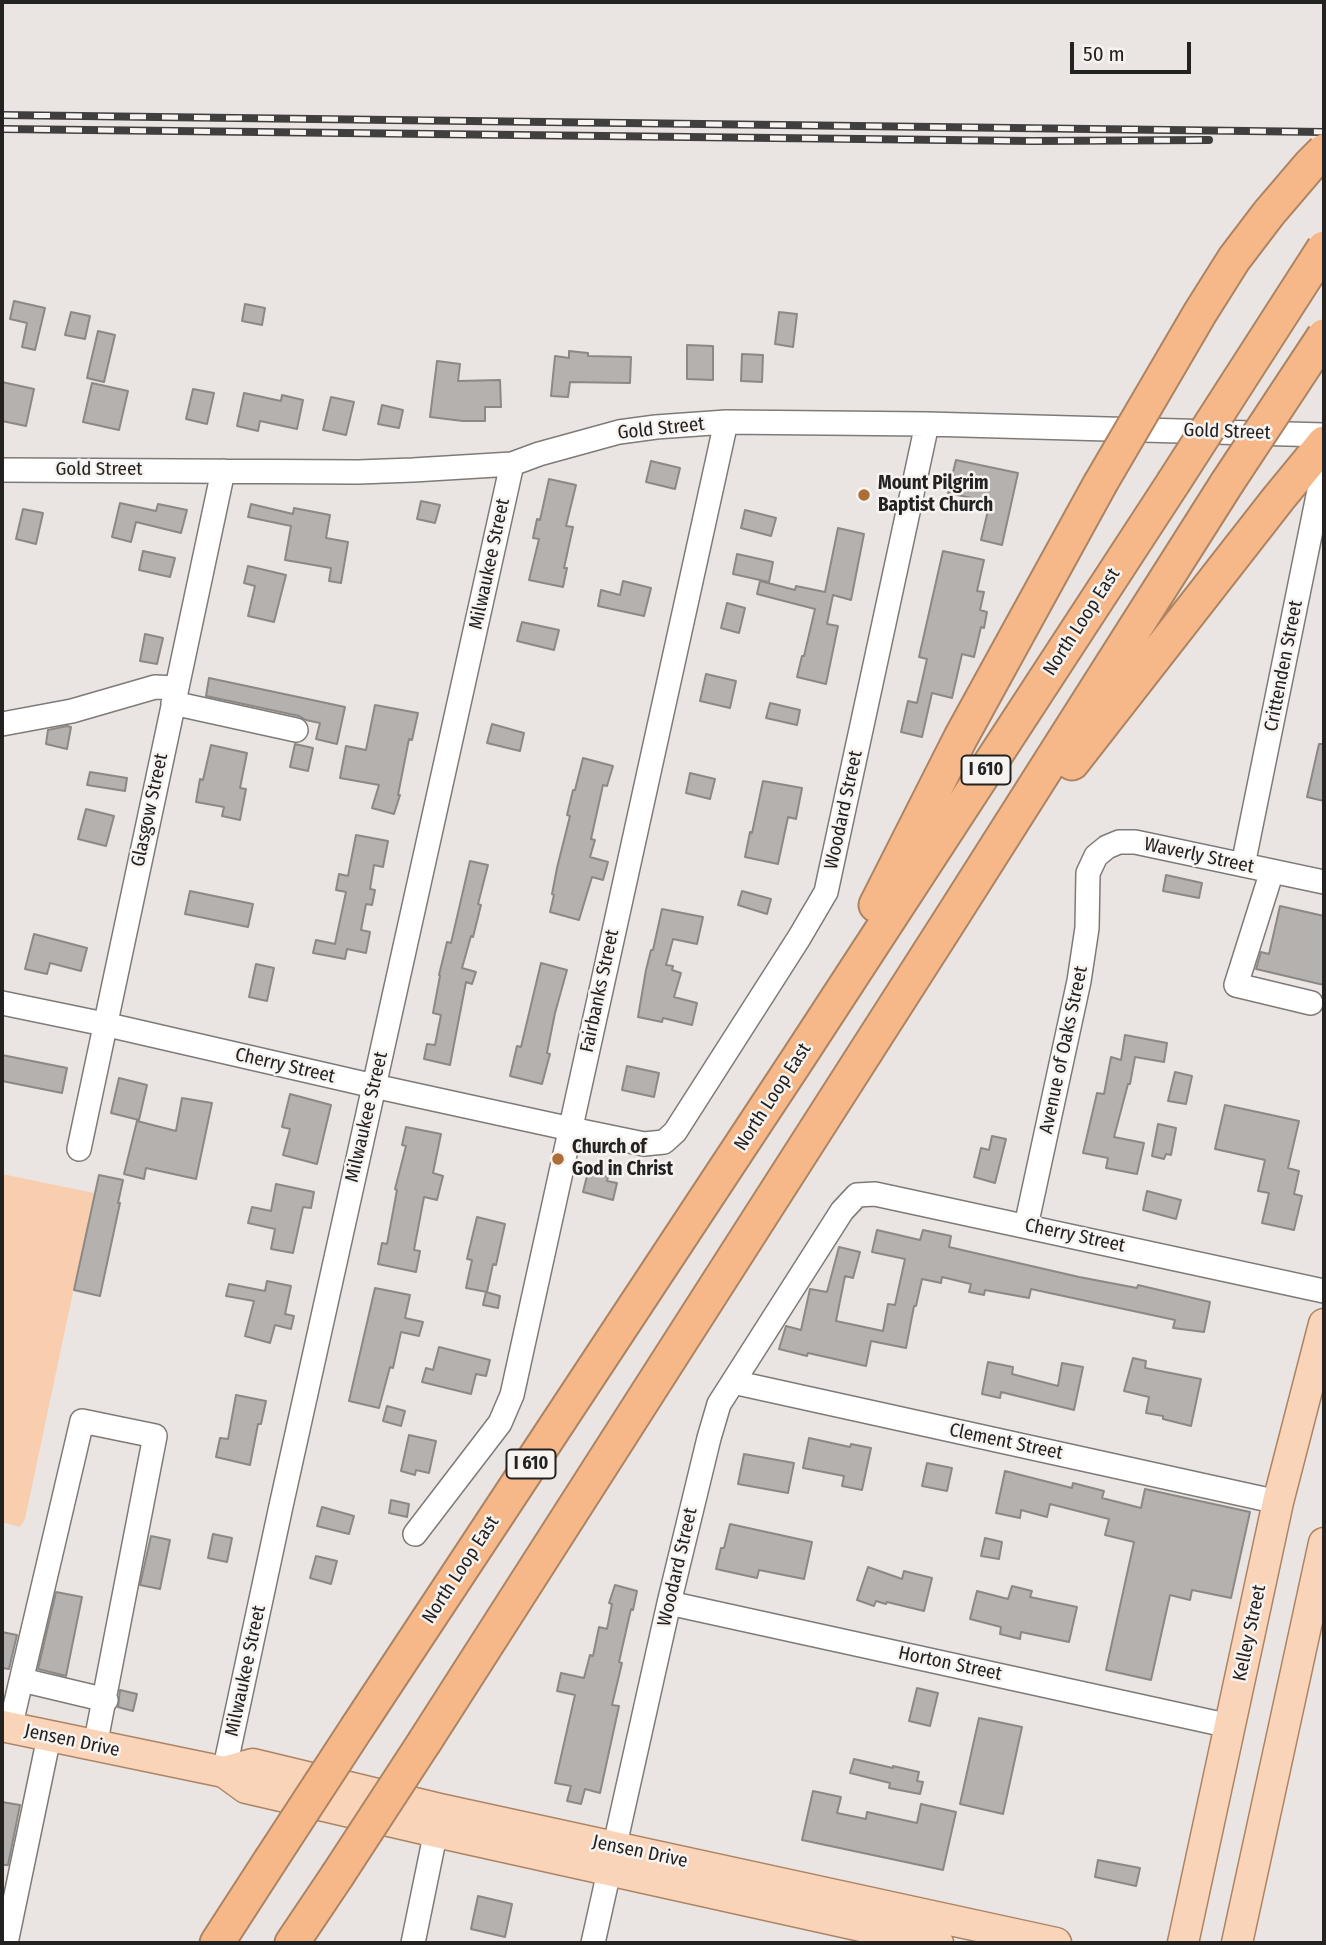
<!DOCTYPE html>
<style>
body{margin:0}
#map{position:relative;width:1326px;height:1945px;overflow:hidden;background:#eae5e2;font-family:"Fira Sans Condensed",sans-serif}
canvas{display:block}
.frame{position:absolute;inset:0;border:4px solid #242221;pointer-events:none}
.scale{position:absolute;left:1070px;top:42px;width:121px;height:32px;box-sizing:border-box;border:4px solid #242221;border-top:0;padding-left:9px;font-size:21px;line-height:24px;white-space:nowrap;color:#242221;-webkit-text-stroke:5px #f7f3f0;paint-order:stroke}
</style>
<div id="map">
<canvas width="1326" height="1945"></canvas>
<div class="frame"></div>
<div class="scale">50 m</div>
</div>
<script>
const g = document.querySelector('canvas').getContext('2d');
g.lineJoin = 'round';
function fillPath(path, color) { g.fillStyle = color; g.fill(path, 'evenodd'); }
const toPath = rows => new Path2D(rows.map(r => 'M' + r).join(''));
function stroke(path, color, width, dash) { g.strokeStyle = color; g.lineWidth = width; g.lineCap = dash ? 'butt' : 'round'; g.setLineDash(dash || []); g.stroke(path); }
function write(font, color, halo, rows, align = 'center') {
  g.font = font + ' "Fira Sans Condensed",sans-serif'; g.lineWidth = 5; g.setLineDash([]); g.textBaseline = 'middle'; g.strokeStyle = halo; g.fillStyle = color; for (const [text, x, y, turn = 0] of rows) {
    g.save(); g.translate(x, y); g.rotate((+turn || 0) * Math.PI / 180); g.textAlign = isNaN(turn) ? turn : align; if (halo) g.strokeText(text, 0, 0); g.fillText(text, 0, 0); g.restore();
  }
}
fillPath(toPath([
 [2,1174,94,1193,25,1519,20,1527,2,1522]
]), '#f8ceaf');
const building = toPath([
 [14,301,45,308,35,350,22,347,27,323,10,319,14,301],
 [245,304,265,308,262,325,242,321,245,304],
 [71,312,90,316,85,339,65,335,71,312],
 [779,312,797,314,793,347,775,344,779,312],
 [98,331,115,335,104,382,87,378,98,331],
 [687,345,713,346,713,380,687,379,687,345],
 [569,351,588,353,588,356,631,357,630,383,570,382,568,397,551,396,555,356,569,358,569,351],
 [742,354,763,355,762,382,741,381,742,354],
 [437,361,460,364,458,381,500,380,501,407,485,407,485,421,463,421,430,417,437,361],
 [2,382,34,389,26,426,2,421,2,382],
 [92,383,128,391,119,430,83,422,92,383],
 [193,389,214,393,207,424,186,419,193,389],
 [244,393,281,401,282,395,303,400,297,429,260,421,258,431,237,426,244,393],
 [331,397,354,402,346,435,323,430,331,397],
 [382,405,403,410,399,428,378,424,382,405],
 [956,460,1018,473,1002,545,981,540,990,502,948,493,956,460],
 [651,461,680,468,675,489,646,482,651,461],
 [549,479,576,485,566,526,573,527,564,568,567,568,563,587,529,580,539,539,533,538,537,519,540,520,549,479],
 [421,501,440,505,435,523,417,519,421,501],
 [120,503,156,511,158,504,187,510,181,533,136,522,131,542,112,537,120,503],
 [251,504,293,514,294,508,330,515,326,538,348,542,341,583,329,581,331,568,285,560,291,526,248,517,251,504],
 [23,509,43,513,36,544,16,539,23,509],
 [745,510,776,518,771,536,741,528,745,510],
 [838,528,864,534,851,600,833,595,827,624,838,626,826,684,797,677,802,656,804,656,815,609,757,594,760,581,795,590,796,586,825,592,838,528],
 [143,551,175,558,170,577,139,570,143,551],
 [943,551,984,560,977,591,984,592,980,610,987,612,984,628,981,627,974,657,962,654,952,698,932,693,922,737,901,732,908,701,917,703,927,659,919,657,943,551],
 [737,554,773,562,769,582,733,574,737,554],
 [248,566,286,575,274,622,248,616,255,586,244,583,248,566],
 [623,581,651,588,644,616,598,606,601,590,620,595,623,581],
 [727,603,745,608,739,633,721,628,727,603],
 [522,622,559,630,554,650,517,641,522,622],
 [145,634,163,638,157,664,140,661,145,634],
 [706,674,736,681,730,708,700,701,706,674],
 [209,678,345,707,337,744,316,739,320,723,306,720,299,716,206,696,209,678],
 [770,703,800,710,797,725,766,718,770,703],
 [375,705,418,713,412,740,409,739,398,795,400,795,394,814,372,808,379,785,340,778,346,746,366,750,375,705],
 [492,724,524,733,520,751,487,743,492,724],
 [67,726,71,727,67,749,46,744,48,730,67,726],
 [295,744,313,748,308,771,290,767,295,744],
 [1319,744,1324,744,1324,801,1307,797,1319,744],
 [211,745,247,753,240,788,246,789,240,820,222,816,224,807,196,802,200,779,203,780,211,745],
 [583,758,613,766,607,786,603,785,591,839,595,840,590,857,608,862,603,880,592,877,579,920,550,912,554,895,552,894,557,868,570,816,567,815,573,790,575,790,583,758],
 [90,772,127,778,125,791,87,785,90,772],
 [690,773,715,779,710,799,686,793,690,773],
 [763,781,802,788,796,819,788,817,778,864,745,857,750,832,752,833,763,781],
 [86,809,114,816,106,846,78,839,86,809],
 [356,835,388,841,383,867,374,865,370,889,375,890,372,905,366,904,361,930,370,932,366,953,347,949,345,959,313,953,316,940,335,944,346,892,336,890,339,874,348,876,356,835],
 [470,861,488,865,478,904,481,905,473,937,471,936,462,968,476,972,472,984,466,982,450,1065,424,1059,427,1044,435,1045,441,1015,433,1013,440,976,439,975,447,942,451,943,470,861],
 [1166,875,1202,883,1199,898,1163,891,1166,875],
 [190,891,253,904,248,927,185,914,190,891],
 [742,891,771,899,767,914,738,905,742,891],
 [1280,906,1324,916,1324,985,1256,969,1261,952,1269,954,1280,906],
 [662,909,703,917,697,944,673,939,666,965,673,966,672,970,681,973,674,997,697,1003,692,1025,663,1018,662,1022,638,1017,646,970,651,950,653,950,662,909],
 [34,934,87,948,81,971,50,963,47,974,25,969,34,934],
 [541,963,567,970,555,1013,547,1053,550,1054,542,1084,510,1076,517,1046,521,1047,541,963],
 [256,964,274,968,267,1001,249,997,256,964],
 [1125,1035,1167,1043,1164,1062,1135,1057,1130,1084,1128,1084,1114,1137,1144,1143,1137,1174,1106,1168,1108,1158,1083,1153,1097,1093,1104,1094,1111,1057,1121,1060,1125,1035],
 [2,1055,67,1068,62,1093,2,1081,2,1055],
 [627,1066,659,1073,654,1097,622,1090,627,1066],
 [1175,1072,1192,1076,1186,1104,1168,1101,1175,1072],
 [119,1078,147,1085,139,1120,111,1113,119,1078],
 [290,1094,331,1105,317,1164,283,1155,290,1129,282,1127,290,1094],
 [182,1098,212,1103,196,1179,146,1168,144,1179,124,1174,137,1121,176,1131,182,1098],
 [1225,1105,1299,1121,1288,1168,1299,1171,1294,1194,1302,1196,1294,1230,1262,1223,1269,1193,1258,1191,1265,1160,1215,1149,1225,1105],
 [1158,1124,1176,1128,1171,1155,1166,1154,1164,1159,1152,1156,1158,1124],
 [406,1127,441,1134,433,1173,443,1176,437,1200,424,1197,414,1250,420,1251,416,1272,378,1264,382,1243,387,1244,397,1190,395,1189,406,1146,402,1145,406,1127],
 [992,1136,1006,1139,995,1183,974,1177,981,1148,989,1150,992,1136],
 [588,1172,608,1177,607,1181,617,1183,613,1200,583,1192,588,1172],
 [99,1175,123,1180,118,1203,120,1203,100,1296,74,1290,99,1175],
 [276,1184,314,1192,311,1208,303,1207,293,1253,271,1249,275,1229,248,1223,252,1207,271,1211,276,1184],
 [1147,1191,1181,1200,1176,1219,1143,1210,1147,1191],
 [477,1217,505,1224,496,1265,493,1264,487,1292,466,1288,472,1260,467,1259,477,1217],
 [877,1230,920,1240,923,1230,951,1236,949,1247,1079,1277,1137,1288,1138,1285,1210,1302,1204,1332,1173,1328,1175,1320,1031,1289,1029,1298,985,1290,984,1295,969,1292,971,1284,942,1277,941,1283,922,1279,916,1306,914,1306,906,1348,871,1341,866,1366,808,1353,807,1356,779,1349,786,1326,801,1330,810,1289,827,1292,839,1247,860,1252,853,1278,845,1276,836,1321,883,1331,888,1304,895,1305,905,1259,872,1252,877,1230],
 [267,1281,291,1286,285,1314,294,1316,291,1329,275,1325,270,1343,245,1336,254,1301,226,1296,229,1284,265,1291,267,1281],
 [375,1288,410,1295,405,1318,423,1322,419,1336,401,1332,393,1368,390,1367,379,1408,349,1401,375,1288],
 [486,1292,500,1296,498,1308,483,1305,486,1292],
 [439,1347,490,1360,486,1376,476,1374,471,1394,422,1382,426,1368,433,1370,439,1347],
 [1133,1358,1146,1361,1145,1368,1201,1379,1191,1426,1163,1419,1163,1416,1146,1413,1149,1397,1124,1391,1133,1358],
 [988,1362,1013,1367,1012,1374,1058,1386,1062,1363,1083,1367,1074,1410,1001,1392,1000,1398,982,1394,988,1362],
 [236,1395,266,1401,261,1424,258,1424,250,1465,216,1457,220,1438,228,1439,236,1395],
 [387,1406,405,1411,401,1426,383,1421,387,1406],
 [409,1435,436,1441,429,1473,416,1470,415,1475,401,1471,409,1435],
 [809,1438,850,1447,851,1444,871,1448,862,1490,842,1486,844,1476,803,1468,809,1438],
 [744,1454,794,1463,788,1493,738,1484,744,1454],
 [927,1463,952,1468,947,1491,922,1486,927,1463],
 [1005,1471,1072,1488,1073,1483,1104,1491,1102,1498,1141,1508,1145,1489,1250,1512,1231,1598,1192,1590,1190,1600,1170,1595,1151,1680,1106,1670,1134,1542,1105,1535,1109,1519,1050,1504,1047,1517,1021,1510,1020,1518,996,1513,1005,1471],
 [391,1500,409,1504,407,1517,389,1513,391,1500],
 [322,1507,354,1516,349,1534,317,1526,322,1507],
 [730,1524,812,1542,804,1579,759,1570,757,1578,716,1569,721,1548,724,1548,730,1524],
 [213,1534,232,1538,227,1562,208,1558,213,1534],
 [151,1536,170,1540,160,1589,140,1585,151,1536],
 [985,1538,1002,1542,999,1559,981,1556,985,1538],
 [316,1556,337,1561,331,1584,310,1578,316,1556],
 [868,1567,902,1579,904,1571,932,1578,924,1611,887,1602,886,1604,876,1601,874,1606,857,1600,868,1567],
 [615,1585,637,1591,633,1610,631,1609,619,1662,622,1663,612,1705,619,1706,600,1793,585,1789,581,1804,567,1801,571,1786,555,1783,575,1695,557,1691,561,1673,584,1678,590,1655,593,1656,599,1627,607,1629,612,1604,609,1603,615,1585],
 [1012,1586,1032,1591,1030,1597,1077,1607,1069,1642,1021,1632,1020,1639,1000,1634,1001,1627,970,1619,977,1591,1008,1599,1012,1586],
 [56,1592,82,1597,66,1676,38,1669,56,1592],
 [2,1632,17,1635,9,1669,2,1668,2,1632],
 [917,1688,938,1693,930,1726,909,1721,917,1688],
 [120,1690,137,1694,133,1711,118,1707,120,1690],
 [979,1718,1022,1727,1003,1814,960,1804,979,1718],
 [854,1759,893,1768,893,1766,919,1772,917,1781,923,1782,920,1794,889,1788,890,1783,850,1773,854,1759],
 [813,1791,841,1797,837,1813,866,1819,867,1812,917,1823,921,1804,956,1812,943,1870,802,1840,813,1791],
 [2,1802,20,1805,8,1865,2,1865,2,1802],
 [1098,1860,1140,1868,1136,1886,1095,1877,1098,1860],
 [478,1896,512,1904,505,1937,471,1929,478,1896]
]);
fillPath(building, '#b5b1ae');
stroke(building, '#8b8885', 2);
const minor = toPath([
 [2,470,358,472,413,470,512,464,539,454,619,432,656,427,726,422,927,424,1324,435],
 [173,703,296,730],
 [2,724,72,711,155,687,176,688],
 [1243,865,1324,466],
 [1272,871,1236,985,1311,1003],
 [2,1003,104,1024,374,1086,571,1129,644,1144,664,1142,675,1132,799,938,826,892,927,424],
 [79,1149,223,471],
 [1026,1226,1079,981,1087,928,1088,873,1096,856,1107,847,1119,842,1135,842,1324,882],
 [733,1382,1278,1502],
 [415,1534,500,1423,512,1395,726,422],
 [669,1603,1230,1726],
 [22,1680,106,1700],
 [10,1728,82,1421,155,1436,95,1746],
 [224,1772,281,1506,512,464],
 [6,1943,49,1737],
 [413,1943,439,1816],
 [593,1943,669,1603,709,1438,719,1404,842,1211,857,1195,875,1194,1324,1291]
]);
const major = toPath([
 [2,1726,224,1772,253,1764,440,1809,1056,1943],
 [224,1772,246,1788,436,1832,938,1943],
 [1183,1943,1278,1502,1324,1324],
 [1237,1943,1324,1543]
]);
const highway = toPath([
 [1072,763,1278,499,1324,443],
 [876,905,961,737,1100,484],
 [358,1726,799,1057,1173,483],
 [425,1741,950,920,1227,483],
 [217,1943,270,1861],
 [292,1943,337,1876]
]);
stroke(minor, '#7e7a77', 26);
stroke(major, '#ac8464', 33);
stroke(highway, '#ac8464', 37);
stroke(minor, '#fff', 23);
stroke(major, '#fad4b8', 30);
stroke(highway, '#f6b888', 33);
const rail = toPath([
 [2,115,1324,132],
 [2,129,1032,141,1209,140]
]);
stroke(rail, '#413f3e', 8);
stroke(rail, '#f7f3f0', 5, [16]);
const highwayBridge = toPath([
 [1173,483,1324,248],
 [1227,483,1324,336],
 [1100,484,1200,313,1234,259,1269,213,1310,165,1324,151],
 [270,1861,358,1726],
 [337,1876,425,1741]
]);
stroke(highwayBridge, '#ac8464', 37, []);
stroke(highwayBridge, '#f6b888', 33);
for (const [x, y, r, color] of [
 [864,495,7,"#ad6d36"],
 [558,1159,7,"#ad6d36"]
]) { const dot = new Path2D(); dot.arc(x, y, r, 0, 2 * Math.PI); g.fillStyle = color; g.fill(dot); stroke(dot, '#f7f3f0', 2.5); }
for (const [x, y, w] of [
 [986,770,49],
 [531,1464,49]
]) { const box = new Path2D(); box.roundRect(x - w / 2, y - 14.5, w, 29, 5); g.fillStyle = '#f7f3f0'; g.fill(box); stroke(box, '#242221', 2); }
write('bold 18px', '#242221', null, [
 ["I 610",986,770],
 ["I 610",531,1464]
]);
write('19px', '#242221', '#f7f3f0', [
 ["Gold Street",661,429,-6],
 ["Gold Street",1227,432,2],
 ["Gold Street",99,470],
 ["Milwaukee Street",490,564,-78],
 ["North Loop East",1082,622,-57],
 ["Crittenden Street",1284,666,-79],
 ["Glasgow Street",150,810,-78],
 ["Woodard Street",844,810,-78],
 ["Waverly Street",1199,856,12],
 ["Fairbanks Street",600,991,-78],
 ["Avenue of Oaks Street",1064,1050,-78],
 ["Cherry Street",285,1066,13],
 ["North Loop East",773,1097,-57],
 ["Milwaukee Street",367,1117,-77],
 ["Cherry Street",1075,1236,12],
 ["Clement Street",1006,1442,12],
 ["Woodard Street",678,1567,-77],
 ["North Loop East",461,1570,-57],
 ["Kelley Street",1250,1633,-78],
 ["Horton Street",950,1664,12],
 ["Milwaukee Street",246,1671,-78],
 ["Jensen Drive",72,1741,12],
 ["Jensen Drive",640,1852,12]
]);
write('bold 19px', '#242221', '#f7f3f0', [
 ["Mount Pilgrim",878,484],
 ["Baptist Church",878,506],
 ["Church of",572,1148],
 ["God in Christ",572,1170]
], 'left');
</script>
